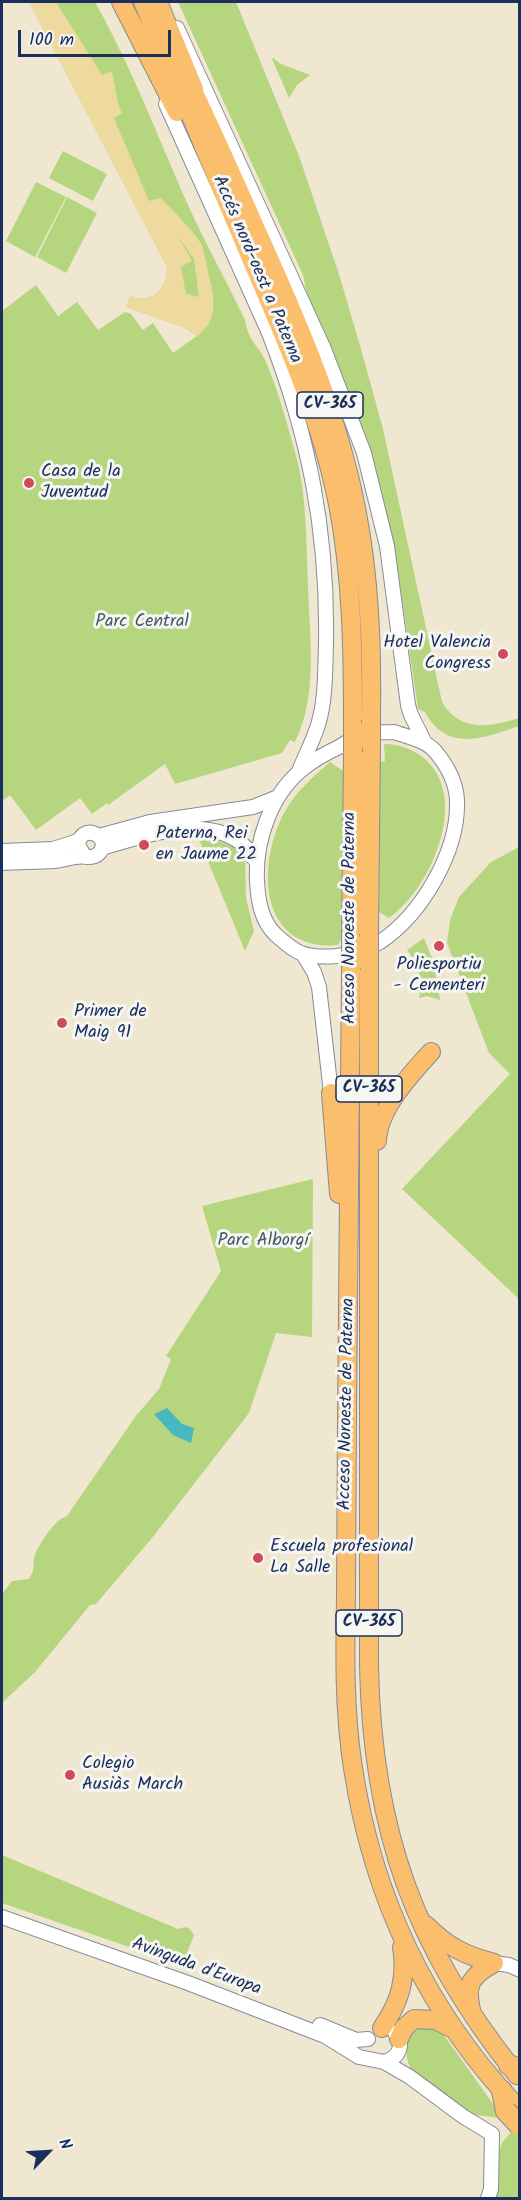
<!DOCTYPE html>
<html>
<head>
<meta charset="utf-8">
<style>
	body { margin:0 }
	#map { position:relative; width:521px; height:2200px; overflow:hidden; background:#f0e7d0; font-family:Kalam,sans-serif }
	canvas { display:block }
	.frame { position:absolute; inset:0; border:3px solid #1b2f5e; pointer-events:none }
	.north { position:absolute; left:18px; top:2122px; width:60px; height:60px; -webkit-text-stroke:4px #f6f6f2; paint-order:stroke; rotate:65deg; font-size:16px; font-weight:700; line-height:24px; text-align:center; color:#1b2f5e }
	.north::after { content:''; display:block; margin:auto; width:21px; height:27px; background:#1b2f5e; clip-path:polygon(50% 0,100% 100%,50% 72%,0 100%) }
	.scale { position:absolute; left:18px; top:30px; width:153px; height:27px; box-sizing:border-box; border:3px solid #1b2f5e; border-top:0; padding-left:8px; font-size:18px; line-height:21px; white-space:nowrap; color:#1b2f5e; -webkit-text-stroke:4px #f6f6f2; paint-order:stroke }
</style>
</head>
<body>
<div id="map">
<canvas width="521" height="2200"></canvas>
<div class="frame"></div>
<div class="north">N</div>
<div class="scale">100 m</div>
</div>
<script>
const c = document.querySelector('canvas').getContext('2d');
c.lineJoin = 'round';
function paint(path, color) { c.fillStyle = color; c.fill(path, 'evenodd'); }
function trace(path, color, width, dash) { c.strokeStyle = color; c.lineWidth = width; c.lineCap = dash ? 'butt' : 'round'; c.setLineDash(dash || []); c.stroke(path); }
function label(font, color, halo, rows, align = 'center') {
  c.font = font + ' Kalam,sans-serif'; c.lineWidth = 6; c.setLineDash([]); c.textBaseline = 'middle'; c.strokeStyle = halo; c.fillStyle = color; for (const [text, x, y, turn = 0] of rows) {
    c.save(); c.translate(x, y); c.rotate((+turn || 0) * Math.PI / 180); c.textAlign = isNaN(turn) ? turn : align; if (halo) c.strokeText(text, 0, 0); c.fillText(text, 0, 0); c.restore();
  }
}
paint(new Path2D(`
	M29,2H95C134,71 161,146 194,218C210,252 229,286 245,320C249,343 257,343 265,360C277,386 287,424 295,452C307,494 306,540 308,584C309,636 319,693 295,742L290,740L282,753L175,784L165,764L108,805L107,803L92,814L80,798L36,830L10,795L2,801V311L36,285L58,316L77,302L98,330L125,312L131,314L143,330L153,323L173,353L197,336L183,327L126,307L130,296C152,305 167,289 167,267Z
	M178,2H236L299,156L338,271L361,349L383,429L442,702C461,733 489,727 519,718V726C484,738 447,753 425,712L418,709L397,564L383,497L371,451L358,417L308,299L303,275Z
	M273,58L281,64L310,75L297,85L289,98L272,59Z
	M63,151L107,174L93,201L49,178Z
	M36,182L66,197L35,257L6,241Z
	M67,197L97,213L66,273L37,257Z
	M384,744C400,744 415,750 426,760C470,800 430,890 389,918L379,912L380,762L385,761Z
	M330,762L343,771L344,933L338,945C259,952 256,866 284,813C295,792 313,777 330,762Z
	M198,837C216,839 232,843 245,856L246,898L254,931L245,951Z
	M519,847V1299L402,1189L510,1074L489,1053L447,943L450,920L459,897L491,862Z
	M424,938L434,963L440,1000L427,996L419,998C423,979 419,965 407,950Z
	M313,1179L312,1337L276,1333L249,1413L152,1538L96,1604L90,1605L35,1672L2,1703V1594L12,1581L29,1579C37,1567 31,1563 36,1552C42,1541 54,1520 67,1516L135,1417L159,1389L171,1359L166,1356L221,1271L202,1206Z
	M2,1855L178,1929L185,1927L190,1929L194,1935L183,1963L178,1964L2,1903Z
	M418,2024L441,2031L503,2118L474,2115L412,2071C402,2052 406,2039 418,2024Z
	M514,2128L519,2134V2198H494L498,2155L502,2143Z`), '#b5d67e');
paint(new Path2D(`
	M29,2H56L102,75L112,71L118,104L122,113L114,118L149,201L161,198C171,209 196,233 201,244C205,253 206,263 208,272C214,295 220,320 197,336L183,327L126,307L130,296C152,305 167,289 167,267ZM177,235L194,259L199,297L186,294L181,267L192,261Z`), '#eeda9e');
paint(new Path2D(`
	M167,1408L182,1424L194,1428L191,1443L173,1435L154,1414Z`), '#48b8be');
const tertiary = new Path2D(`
	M177,28L324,349L364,453L387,546L408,705L411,715L425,743
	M166,104L269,333C309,436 328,532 326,644C325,670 326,699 318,725C313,741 305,756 299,771
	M394,732C408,737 425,740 435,751C446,764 456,782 457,800C459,851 422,914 380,942C367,950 352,954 337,956C326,957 312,957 301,953C292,950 283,941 276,935C261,921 258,900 257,881C255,842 270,797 300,771C312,761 326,753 339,747C346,743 355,736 363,734C372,731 385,733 394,732Z
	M99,836L150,822L253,807L278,797
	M102,848C142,836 204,814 241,843C247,847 251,856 256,861
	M2,851L53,849L78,841
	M2,863C19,862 37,862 54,861C65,860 76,855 87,857C92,857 96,857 100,852C112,837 82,821 78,845L84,855
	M303,954L314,972L319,987L331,1093
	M2,1917L188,1983L325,2036L359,2057L384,2062L410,2077L464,2117L492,2134
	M494,1963L509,1965L520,1970
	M320,2025L356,2040L368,2039
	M384,2062C399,2058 405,2045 395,2033
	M488,2198L491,2189L492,2134`);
const primary = new Path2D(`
	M121,2L177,112
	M143,2C179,88 215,174 252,261C286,340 321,419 338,504C352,577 353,651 353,725
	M158,2L194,89
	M187,78C214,134 239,191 264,247C302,332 338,416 356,508C370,578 372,649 371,720
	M369,934L371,746
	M351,938L353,752
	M369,966V1666C372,1829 414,1947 517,2075
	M351,970C350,1119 349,1268 347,1417C347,1476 346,1536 346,1595C345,1653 344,1711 353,1768C373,1899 428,2014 520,2110
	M331,1093L339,1194
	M377,1141C378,1109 410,1075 431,1052
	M426,1925C448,1947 464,1955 494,1963
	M471,2010C465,1984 471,1976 494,1963
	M382,2028C400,2002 407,1978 402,1947
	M399,2039L404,2028L414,2019L435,2020L454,2029`);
const trunk = new Path2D(`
	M509,2065L520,2069
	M502,2091L506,2111`);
trace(tertiary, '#868b97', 16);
trace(primary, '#868b97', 20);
trace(trunk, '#868b97', 22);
trace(tertiary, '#fff', 14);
trace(primary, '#fabe6d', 18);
trace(trunk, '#fabe6d', 20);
const primaryBridge = new Path2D(`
	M353,725V752
	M371,746V720
	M369,934V966
	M351,970V938`);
const trunkBridge = new Path2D(`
	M506,2111L519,2125`);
trace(primaryBridge, '#868b97', 20, []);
trace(trunkBridge, '#868b97', 22, []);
trace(primaryBridge, '#fabe6d', 18);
trace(trunkBridge, '#fabe6d', 20);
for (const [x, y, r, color] of [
	[29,483,6,"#d1495b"],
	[503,654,6,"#d1495b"],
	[144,845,6,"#d1495b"],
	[439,946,6,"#d1495b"],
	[62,1023,6,"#d1495b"],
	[258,1558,6,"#d1495b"],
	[70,1775,6,"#d1495b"]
]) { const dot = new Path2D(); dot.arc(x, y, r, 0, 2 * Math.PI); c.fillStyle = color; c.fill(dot); trace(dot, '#f6f6f2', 2); }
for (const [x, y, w] of [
	[330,405,66],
	[369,1089,66],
	[369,1623,66]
]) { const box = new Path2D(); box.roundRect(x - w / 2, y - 13, w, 26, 4.5); c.fillStyle = '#f6f6f2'; c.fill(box); trace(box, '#1b2f5e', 1.5); }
label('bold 16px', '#1b2f5e', null, [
	["CV-365",330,405],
	["CV-365",369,1089],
	["CV-365",369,1623]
]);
label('18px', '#1b2f5e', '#f6f6f2', [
	["Accés nord-oest a Paterna",256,270,67],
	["Acceso Noroeste de Paterna",351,918,-90],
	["Acceso Noroeste de Paterna",348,1404,-89],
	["Avinguda d'Europa",196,1968,20]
]);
label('18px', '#1b2f5e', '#f6f6f2', [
	["Casa de la",41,473],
	["Juventud",41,494],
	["Hotel Valencia",491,644,"right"],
	["Congress",491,665,"right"],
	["Paterna, Rei",156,835],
	["en Jaume 22",156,856],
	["Poliesportiu",439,966,"center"],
	["- Cementeri",439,987,"center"],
	["Primer de",74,1013],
	["Maig 91",74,1034],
	["Escuela profesional",270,1548],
	["La Salle",270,1569],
	["Colegio",82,1765],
	["Ausiàs March",82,1786]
], 'left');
label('18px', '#425966', '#f6f6f2', [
	["Parc Central",142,623],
	["Parc Alborgí",263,1242]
]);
</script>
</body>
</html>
